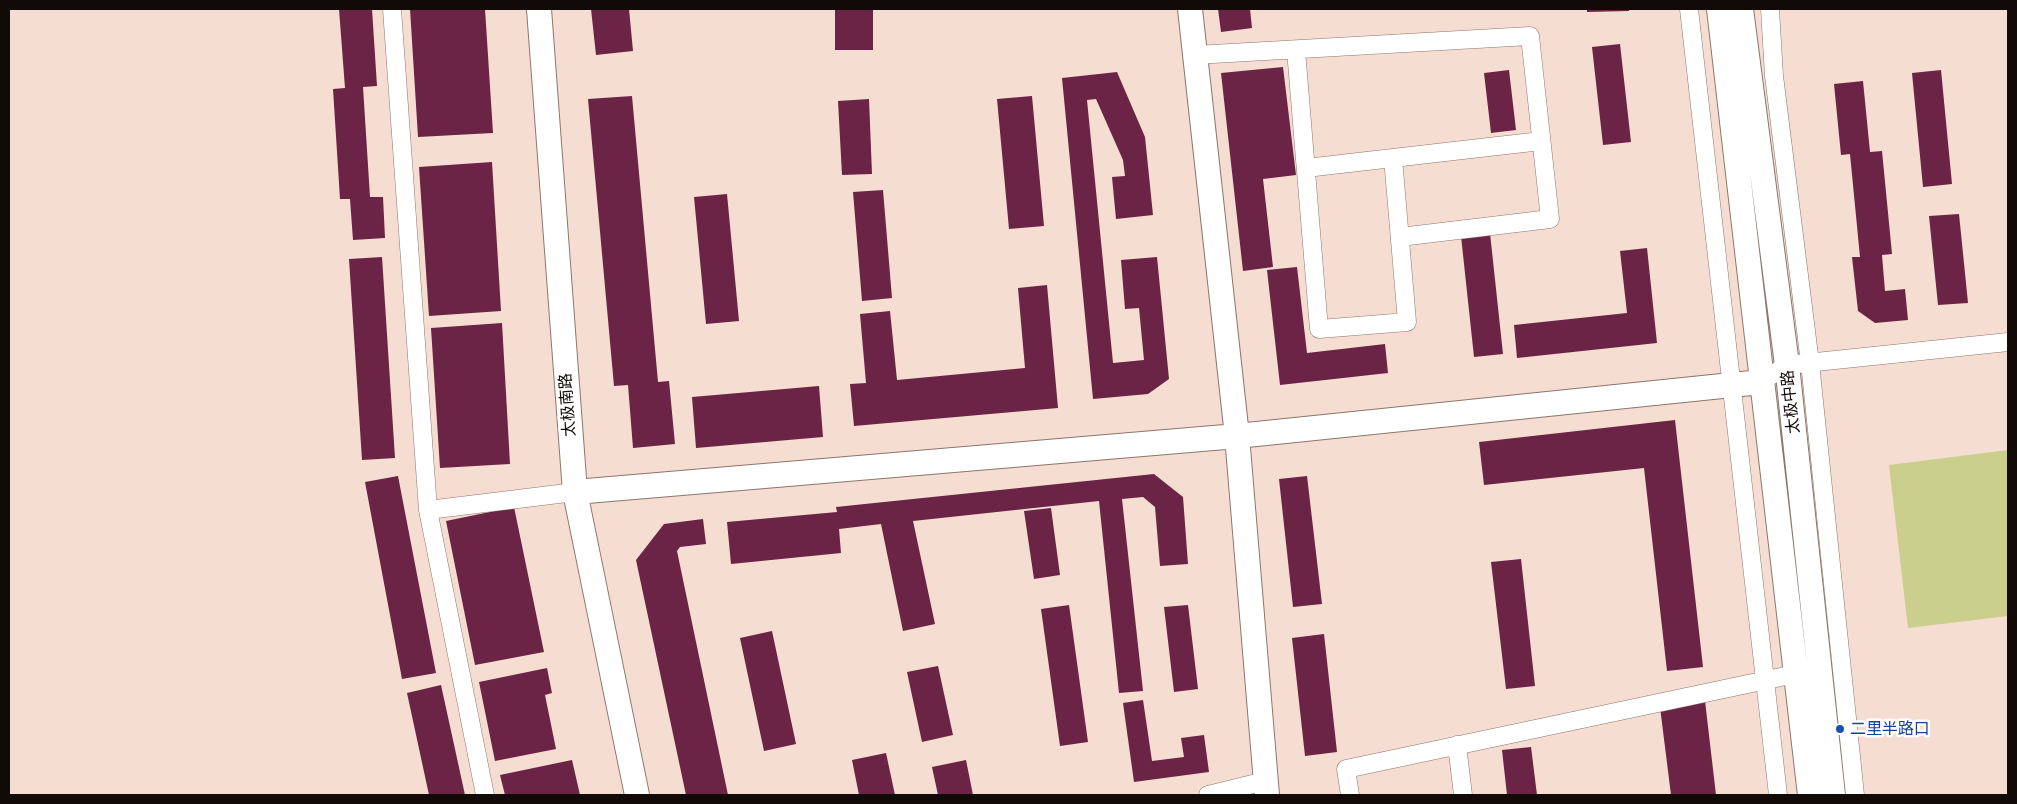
<!DOCTYPE html>
<html>
<head>
<meta charset="utf-8">
<style>
	body { margin:0 }
	#map { position:relative; width:2017px; height:804px; overflow:hidden; background:#f6ddd1; font-family:"IBM Plex Serif",serif }
	canvas { display:block }
	.frame { position:absolute; inset:0; border:10px solid #120a06; pointer-events:none }
</style>
</head>
<body>
<div id="map">
<canvas width="2017" height="804"></canvas>
<div class="frame"></div>
</div>
<script>
const c = document.querySelector('canvas').getContext('2d');
c.lineJoin = 'round';
function paint(path, color) { c.fillStyle = color; c.fill(path, 'evenodd'); }
function trace(path, color, width, dash) { c.strokeStyle = color; c.lineWidth = width; c.lineCap = dash ? 'butt' : 'round'; c.setLineDash(dash || []); c.stroke(path); }
function label(font, color, halo, rows, align = 'center') {
  c.font = font + ' "IBM Plex Serif","Noto Sans SC",serif'; c.lineWidth = 5; c.setLineDash([]); c.textBaseline = 'middle'; c.strokeStyle = halo; c.fillStyle = color; for (const [text, x, y, turn = 0] of rows) {
    c.save(); c.translate(x, y); c.rotate((+turn || 0) * Math.PI / 180); c.textAlign = isNaN(turn) ? turn : align; if (halo) c.strokeText(text, 0, 0); c.fillText(text, 0, 0); c.restore();
  }
}
paint(new Path2D(`
	M2008,450V616L1908,628L1889,465Z`), '#cbcf8e');
paint(new Path2D(`
	M339,9H372L377,86L363,87L370,197H383L385,238L353,240L350,199H340L333,89L345,88Z
	M410,9H485L493,133L418,137Z
	M591,9H629L633,51L596,55Z
	M835,9H873V50H835Z
	M1218,9H1250L1252,28L1221,32Z
	M1587,9H1629V11L1587,12Z
	M1620,44L1631,142L1603,145L1592,47Z
	M1283,67L1296,175L1263,179L1273,267L1243,271L1221,73Z
	M1509,70L1516,130L1491,133L1484,73Z
	M1941,70L1952,184L1923,187L1912,73Z
	M1117,72L1145,137L1153,215L1116,219L1112,177L1125,176L1123,160L1096,99L1087,100L1113,363L1144,360L1139,308L1125,309L1121,260L1157,257L1169,379L1148,394L1093,399L1062,78Z
	M1863,81L1870,152L1882,151L1892,254L1882,255L1885,291L1905,289L1908,320L1875,323L1858,311L1852,257H1860L1850,154L1841,155L1834,84Z
	M632,96L658,382L669,381L675,444L633,448L628,385L614,386L588,99Z
	M1032,96L1044,226L1009,229L997,99Z
	M869,99L872,174L842,175L838,101Z
	M492,162L501,311L429,316L419,167Z
	M883,190L892,298L862,301L853,192Z
	M727,194L739,321L706,324L694,197Z
	M1959,214L1968,303L1938,305L1929,216Z
	M1490,233L1503,354L1474,357L1461,236Z
	M1647,248L1657,343L1517,358L1514,325L1627,313L1620,251Z
	M382,257L395,458L362,460L349,259Z
	M1297,267L1307,353L1385,344L1388,373L1280,385L1267,270Z
	M1047,285L1058,408L854,426L850,384L866,383L860,314L890,311L897,380L1025,368L1018,288Z
	M502,323L510,464L440,468L431,328Z
	M819,386L823,437L696,448L692,397Z
	M1675,420L1703,667L1667,671L1644,468L1484,485L1479,442Z
	M1154,474L1183,497L1188,564L1160,566L1155,507L1143,497L1122,499L1143,691L1119,693L1099,501L913,521L935,624L903,631L881,524L839,529L841,553L731,564L727,522L837,512L836,507Z
	M398,476L436,673L402,679L365,482Z
	M1307,476L1322,604L1293,607L1279,479Z
	M514,507L544,652L475,665L446,521Z
	M1051,508L1060,575L1034,579L1024,511Z
	M703,519L706,544L680,547L677,551L728,795H686L636,560L664,524Z
	M1521,559L1535,686L1506,689L1491,562Z
	M1069,605L1088,742L1060,746L1041,609Z
	M1188,605L1198,689L1174,692L1164,607Z
	M772,631L796,744L764,751L740,638Z
	M1324,634L1337,752L1305,756L1292,638Z
	M938,666L953,735L922,742L907,672Z
	M547,668L552,693L545,695L556,749L495,761L479,682Z
	M441,685L465,795H429L407,693Z
	M1143,700L1152,761L1184,757L1181,738L1204,735L1209,772L1134,782L1123,703Z
	M1705,701L1716,795H1671L1660,707Z
	M1531,747L1537,795H1507L1502,750Z
	M886,753L895,795H859L852,760Z
	M572,760L580,795H505L500,775Z
	M966,760L973,795H938L932,767Z`), '#6b2346');
const street = new Path2D(`
	M392,9L428,510L485,795
	M1689,9L1778,795
	M1770,9L1774,76L1810,363L1855,795
	M1296,50L1319,329L1407,322L1393,158
	M1195,55L1530,36L1550,219L1400,237
	M1306,168L1541,141
	M1761,382L1787,365L2008,342
	M428,510L575,492
	M1457,745L1463,795
	M1208,795L1265,781
	M1350,795L1346,769L1795,674`);
const secondary = new Path2D(`
	M539,9L575,492L637,795
	M1190,9L1237,436L1267,795
	M1719,9L1810,795
	M1741,9L1787,365L1833,795
	M575,492L1237,436L1761,382`);
trace(street, '#8c766b', 19);
trace(secondary, '#8c766b', 26);
trace(street, '#fff', 18);
trace(secondary, '#fff', 24);
for (const [x, y, r, color] of [
	[1840,729,5,"#1a4fb4"]
]) { const dot = new Path2D(); dot.arc(x, y, r, 0, 2 * Math.PI); c.fillStyle = color; c.fill(dot); trace(dot, '#fff', 2); }
label('16px', '#120a06', '#fff', [
	["太极中路",1791,402,-96],
	["太极南路",568,405,-94]
]);
label('16px', '#164399', '#fff', [
	["二里半路口",1850,729]
], 'left');
</script>
</body>
</html>
